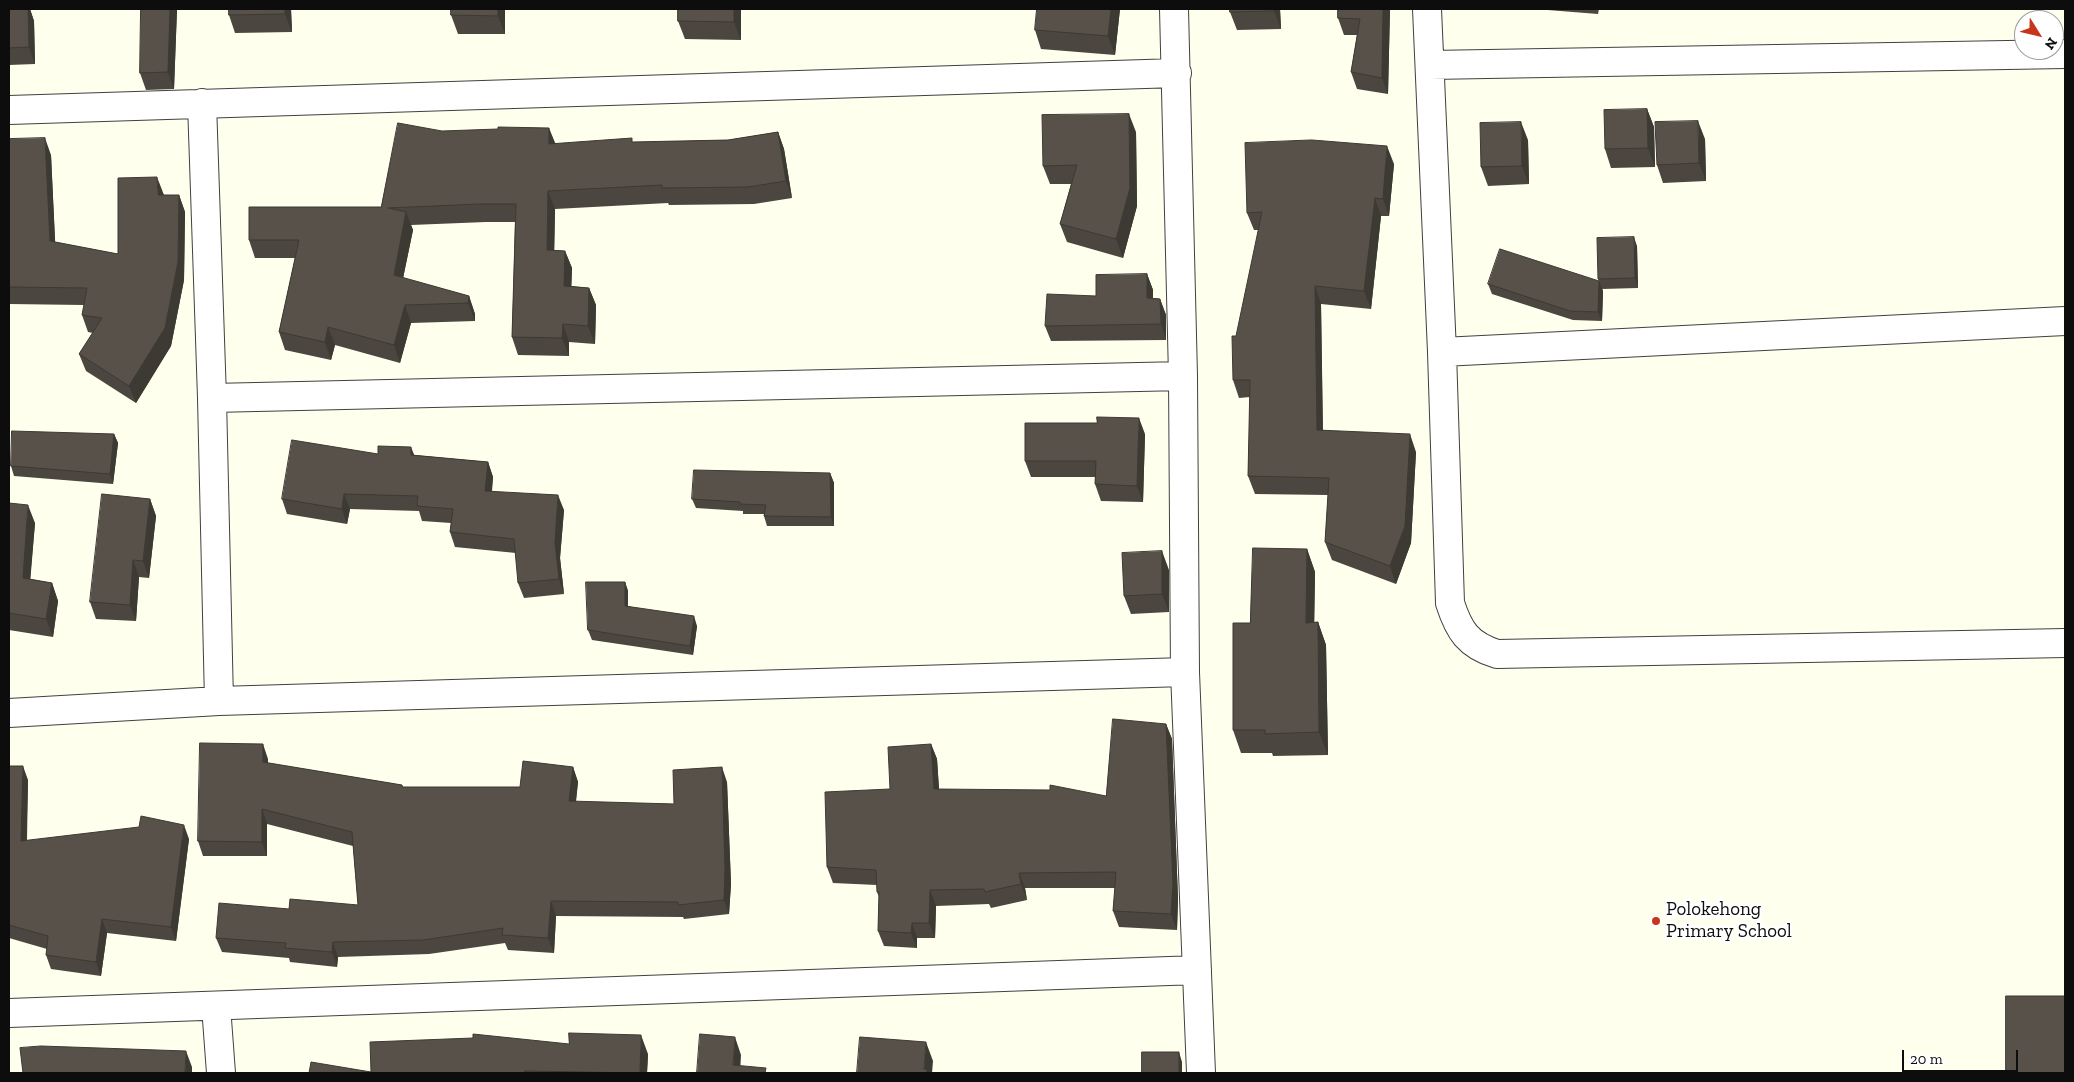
<!DOCTYPE html>
<html>
<head>
<meta charset="utf-8">
<style>
	body { margin:0 }
	#map { position:relative; width:2074px; height:1082px; overflow:hidden; background:#ffe; font-family:"Zilla Slab",serif }
	canvas { display:block }
	.frame { position:absolute; inset:0; border:10px solid #0d0d0d; pointer-events:none }
	.north { position:absolute; left:2014px; top:10px; width:50px; height:50px; box-sizing:border-box; background:#fff; border:1px solid #9e9e9e; border-radius:50%; rotate:126deg; font-size:14px; font-weight:700; line-height:20px; text-align:center; color:#0d0d0d }
	.north::after { content:''; display:block; margin:auto; width:18px; height:22px; background:#c7351c; clip-path:polygon(50% 0,100% 100%,50% 72%,0 100%) }
	.scale { position:absolute; left:1902px; top:1050px; width:116px; height:22px; box-sizing:border-box; border:2px solid #0d0d0d; border-top:0; padding-left:6px; font-size:15px; line-height:18px; white-space:nowrap; color:#0d0d0d; -webkit-text-stroke:4px #fff; paint-order:stroke }
</style>
</head>
<body>
<div id="map">
<canvas width="2074" height="1082"></canvas>
<div class="frame"></div>
<div class="north">N</div>
<div class="scale">20 m</div>
</div>
<script>
const c = document.querySelector('canvas').getContext('2d');
c.lineJoin = 'round';
function trace(path, color, width, dash) { c.strokeStyle = color; c.lineWidth = width; c.lineCap = dash ? 'butt' : 'round'; c.setLineDash(dash || []); c.stroke(path); }
function paint(path, color) { c.fillStyle = color; c.fill(path, 'evenodd'); }
function label(font, color, halo, rows, align = 'center') {
  c.font = font + ' "Zilla Slab",serif'; c.lineWidth = 5; c.setLineDash([]); c.textBaseline = 'middle'; c.strokeStyle = halo; c.fillStyle = color; for (const [text, x, y, turn = 0] of rows) {
    c.save(); c.translate(x, y); c.rotate((+turn || 0) * Math.PI / 180); c.textAlign = isNaN(turn) ? turn : align; if (halo) c.strokeText(text, 0, 0); c.fillText(text, 0, 0); c.restore();
  }
}
const minor = new Path2D(`
	M1174,9L1183,376L1185,672L1201,1073
	M1427,9L1442,352L1450,603C1459,631 1468,645 1497,654L2065,643
	M1430,65L2065,54
	M202,103L212,398L219,701
	M9,110L1177,73
	M1442,352L2065,321
	M212,398L1183,376
	M9,713L219,701L1185,672
	M216,1006L221,1073
	M9,1013L1197,970`);
trace(minor, '#404040', 30);
trace(minor, '#fff', 28);
paint(new Path2D(`
	M9,9H30L34,21L35,64L9,65Z
	M141,9H177L174,89L146,90L140,73Z
	M229,9H291L292,32L235,33L229,15Z
	M451,9H505V34H458L451,15Z
	M678,9H741V40L685,39L678,21Z
	M1037,9H1120L1115,55L1041,49L1035,30Z
	M1230,9H1280L1281,29L1237,30L1230,12Z
	M1390,9L1388,94L1357,89L1351,72L1357,35H1344L1338,18Z
	M1535,9H1599L1598,14Z
	M1647,109L1654,127L1655,167L1611,168L1605,149Z
	M442,131L555,144L728,140L778,132L784,149L792,198L754,204L669,205L668,203L555,209L554,250L565,251L572,268L571,286L589,288L596,305L595,344L569,342V356L518,355L512,337L515,222H486L411,225L413,230L403,278L469,296L475,314V321L411,323L400,363L335,345L331,360L285,350L279,332L295,258H255L249,240L381,207Z
	M1136,132L1137,206L1123,258L1067,242L1060,224L1071,184H1050L1043,166Z
	M9,139L51,155L55,242L118,254L164,195H179L185,212L184,280L171,346L136,403L86,371L79,354L93,333L88,332L82,315L84,305L9,304Z
	M1705,139L1706,181L1663,183L1657,165Z
	M1528,140L1529,184L1488,186L1481,167Z
	M1394,164L1389,216H1381L1371,309L1321,304L1323,430L1416,452L1411,543L1396,584L1332,560L1325,542L1328,495L1255,494L1248,476L1250,397L1239,398L1233,380L1259,230H1254L1247,213Z
	M1637,246L1638,288L1602,289L1603,291L1602,321L1573,320L1492,294L1488,284L1599,281L1598,279Z
	M1147,274L1153,290V298L1160,299L1166,315V340L1051,341L1045,326L1096,296Z
	M114,434L118,443L113,484L14,476L11,466Z
	M1145,434L1143,502L1101,501L1095,484V477H1031L1025,461Z
	M378,454L414,455L488,462L493,477L492,492L564,510L560,558L564,594L524,598L518,583L516,553L455,547L450,532L451,523L422,521L419,511L350,509L347,524L287,514L282,499Z
	M830,473L834,483V526H767L764,516V514H743V511L696,508L692,499Z
	M150,499L156,516L149,578L139,577L136,621L96,619L90,602Z
	M9,503L35,523L30,579L52,583L58,601L53,637L9,630Z
	M1307,549L1315,572L1314,622H1318L1326,645L1328,755L1273,756L1272,753H1241L1233,730L1250,623Z
	M1169,570V612L1131,614L1124,596Z
	M625,582L628,591V606L697,626L693,655L592,640L588,630Z
	M1166,724L1172,739L1178,899L1177,930L1119,927L1113,911L1115,888H1025L1027,900L991,908L989,904L936,906L935,938H917V948L884,946L878,931L879,897L877,892V885L833,883L827,867L890,789L931,744L937,759L939,789L1106,796Z
	M268,759V763L402,785L403,787H520L573,767L578,782L576,802L674,804L727,782L731,884L729,914L684,919L683,917L556,916L554,953L508,950L505,943L429,954L338,957L337,967L290,962L289,958L222,952L216,938L289,909L358,905L353,846L267,824V856H203L198,841Z
	M9,766L28,780L27,841L189,839L176,941L107,933L101,976L51,969L46,955L47,949L9,938Z
	M648,1054L647,1073H309L371,1072Z`), '#4b463f');
paint(new Path2D(`
	M28,9H30L34,21L35,64L29,47Z
	M170,9H177L174,89L168,72Z
	M285,9H291L292,32L285,14Z
	M498,9H505V34L498,16Z
	M734,9H741V40L734,22Z
	M1111,9H1120L1115,55L1108,36Z
	M1274,9H1280L1281,29L1274,11Z
	M1383,9H1390L1388,94L1382,78Z
	M1647,109L1654,127L1655,167L1648,148Z
	M1129,114L1136,132L1137,206L1123,258L1116,239Z
	M1698,121L1705,139L1706,181L1699,163Z
	M1521,122L1528,140L1529,184L1522,166Z
	M549,128L556,145L549,144Z
	M778,132L784,149L792,198L786,181Z
	M45,138L51,155L56,259L50,241Z
	M1387,146L1394,164L1389,216L1383,199Z
	M157,177L164,195V213L158,195Z
	M548,191L555,209L554,268L547,250Z
	M179,195L185,212L184,280L171,346L136,403L129,386Z
	M1375,198L1381,216L1371,309L1364,291Z
	M406,212L413,230L400,293L394,275Z
	M1634,237L1637,246L1638,288L1635,278Z
	M565,251L572,268L571,304L564,286Z
	M1147,274L1153,290V314L1147,298Z
	M1599,281L1603,291L1602,321L1598,312Z
	M1315,286L1321,304L1323,447L1317,430Z
	M589,288L596,305L595,344L588,326Z
	M469,296L475,314V321L468,303Z
	M1160,299L1166,315V340L1161,324Z
	M405,305L411,323L400,363L394,345Z
	M563,324L569,342V356L562,338Z
	M328,327L335,345L331,360L325,342Z
	M1139,418L1145,434L1143,502L1137,486Z
	M114,434L118,443L113,484L110,474Z
	M1410,434L1416,452L1411,543L1396,584L1390,566Z
	M411,447L417,462L411,455Z
	M488,462L493,477L490,506L485,491Z
	M830,473L834,483V526L831,517Z
	M344,494L350,509L347,524L342,509Z
	M558,495L564,510L560,558L564,594L559,579L555,543Z
	M150,499L156,516L149,578L143,561Z
	M28,505L35,523L29,596L23,578Z
	M1307,549L1315,572L1314,645L1306,623Z
	M1162,551L1169,570V612L1162,594Z
	M133,560L139,577L136,621L130,605Z
	M625,582L628,591V615L625,606Z
	M52,583L58,601L53,637L46,619Z
	M694,616L697,626L693,655L690,646Z
	M1318,622L1326,645L1328,755L1319,732Z
	M1166,724L1172,739L1178,899L1177,930L1171,914Z
	M263,744L268,759V776L263,762Z
	M931,744L937,759L940,804L934,789Z
	M23,766L28,780L26,856L21,841Z
	M573,767L578,782L574,816L569,801Z
	M722,767L727,782L731,884L729,914L724,900Z
	M262,809L267,824V856L262,842Z
	M184,825L189,839L176,941L171,927Z
	M1019,873L1025,888L1027,900L1021,884Z
	M930,890L936,906L935,938L929,923Z
	M551,901L556,916L554,953L548,938Z
	M102,919L107,933L101,976L96,962Z
	M912,923L917,938V948L911,933Z
	M333,942L338,957L337,967L332,952Z
	M641,1035L648,1054L647,1073H640Z
	M735,1037L741,1055L740,1073L733,1065Z
	M926,1042L933,1061L932,1073H926L924,1069Z
	M186,1051L192,1067V1073H185Z
	M1179,1052L1182,1062V1073H1179Z`), '#3d3933');
const building = new Path2D(`
	M9,9H28L29,47L9,48Z
	M141,9H170L168,72L140,73Z
	M229,9H285V14L229,15Z
	M451,9H498V16L451,15Z
	M678,9H734V22L678,21Z
	M1037,9H1111L1108,36L1035,30Z
	M1230,9H1274V11L1230,12Z
	M1338,9H1383L1382,78L1351,72L1360,19L1338,18Z
	M1647,109L1648,148L1605,149L1604,110Z
	M1129,114L1130,188L1116,239L1060,224L1077,165L1043,166L1042,115Z
	M1698,121L1699,163L1657,165L1655,122Z
	M1521,122L1522,166L1481,167L1480,123Z
	M398,123L442,131L498,129V127L549,128V144L632,138V142L728,140L778,132L786,181L748,187L662,188V185L548,191L547,250L565,251L564,286L589,288L588,326L563,324L562,338L512,337L516,204H480L388,208L406,212L394,275L469,296L468,303L405,305L394,345L328,327L325,342L279,332L299,240H249V207H381Z
	M45,138L50,241L118,254V178L157,177L158,195H179L178,262L165,328L129,386L79,354L102,318L82,315L87,288L9,287V139Z
	M1312,140L1387,146L1383,199L1375,198L1364,291L1315,286L1317,430L1410,434L1405,526L1390,566L1325,542L1329,478L1248,476L1250,380H1233L1232,336H1236L1262,212L1247,213L1245,143Z
	M1634,237L1635,278L1598,279L1597,238Z
	M1500,249L1599,281L1598,312L1570,311L1488,284Z
	M1147,274V298L1160,299L1161,324L1045,326L1047,294L1096,296V275Z
	M1097,417L1139,418L1137,486L1095,484L1096,461H1025V423H1097Z
	M12,431L114,434L110,474L11,466Z
	M292,440L378,454V446L411,447V455L488,462L485,491L558,495L555,543L559,579L518,583L514,539L450,532L453,509L417,506L418,496L344,494L342,509L282,499Z
	M694,470L830,473L831,517L764,516L766,505L740,504V502L692,499Z
	M102,494L150,499L143,561L133,560L130,605L90,602Z
	M9,503L28,505L23,578L52,583L46,619L9,613Z
	M1253,548L1307,549L1306,623L1318,622L1319,732L1265,734V730H1233V623H1250Z
	M1162,551V594L1124,596L1122,553Z
	M586,582H625V606L694,616L690,646L588,630Z
	M1113,719L1166,724L1173,884L1171,914L1113,911L1116,872L1019,873L1021,884L985,892L984,889L930,890L929,923H912L911,933L878,931L879,892H877L876,870L827,867L825,792L890,789L888,747L931,744L934,789L1050,790V785L1106,796Z
	M200,743L263,744V762L402,785V787H520L523,761L573,767L569,801L674,804L673,770L722,767L725,869L724,900L678,905V902L551,901L548,938L502,935L503,928L423,940L333,942L332,952L285,948L286,943L216,938L219,903L289,909L290,899L358,905L352,832L262,809V842L198,841Z
	M9,766H23L21,841L139,827L141,816L184,825L171,927L102,919L96,962L46,955L48,936L9,925Z
	M2006,996H2065V1073H2006Z
	M569,1033L641,1035L640,1073L525,1071L524,1073H309L311,1062L371,1072L370,1042L473,1038V1034L569,1044Z
	M700,1034L735,1037L733,1065L766,1068L765,1073H697Z
	M860,1037L926,1042L924,1069H927V1073H857Z
	M41,1046L186,1051L185,1073H23L20,1048Z
	M1142,1052H1179V1073H1142Z`);
paint(building, '#575149');
trace(building, '#3d3933', 1);
for (const [x, y, r, color] of [
	[1656,921,5,"#c7351c"]
]) { const dot = new Path2D(); dot.arc(x, y, r, 0, 2 * Math.PI); c.fillStyle = color; c.fill(dot); trace(dot, '#fff', 2); }
label('19px', '#0d0d0d', '#fff', [
	["Polokehong",1666,910],
	["Primary School",1666,932]
], 'left');
</script>
</body>
</html>
